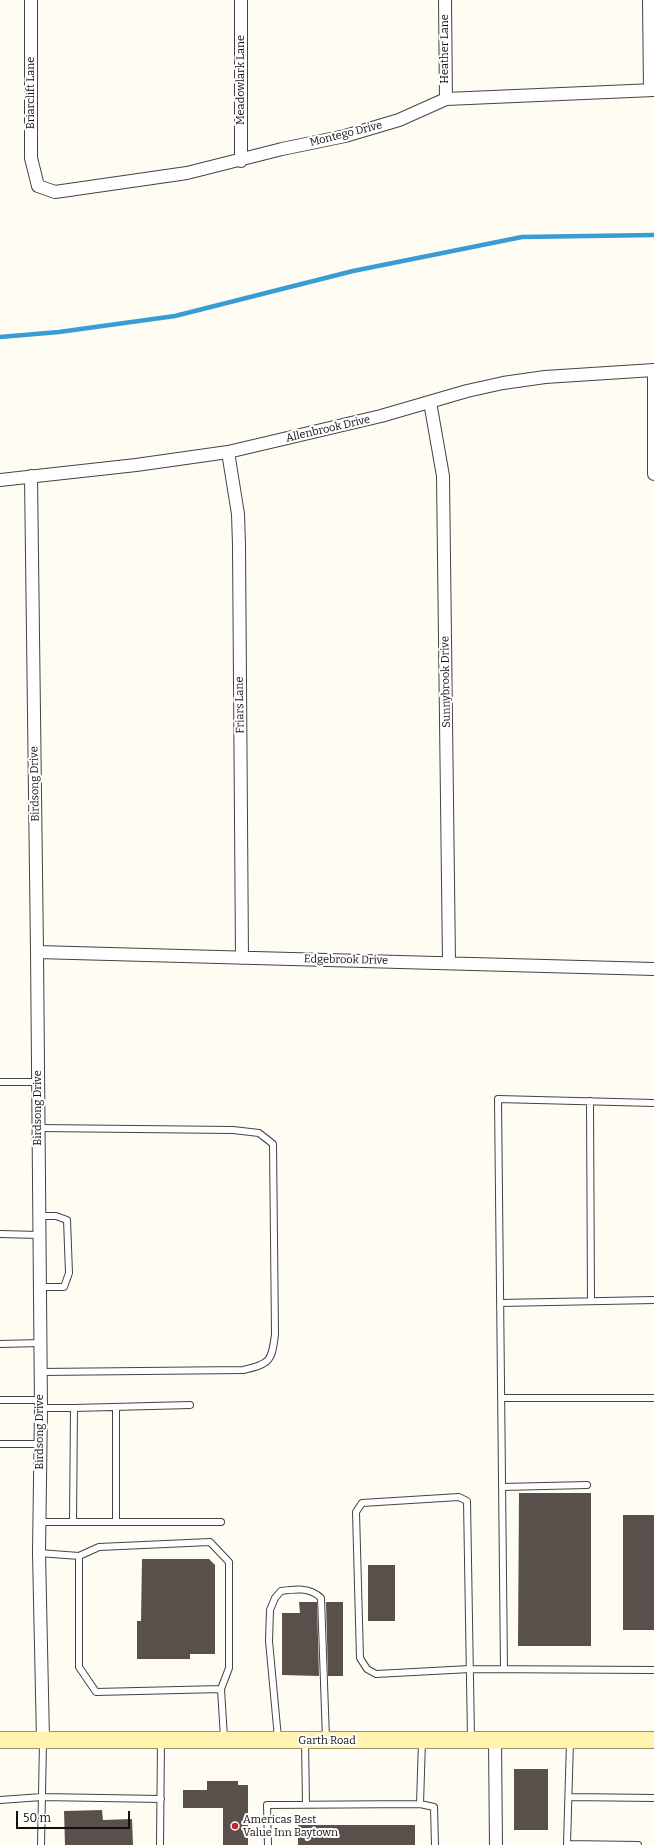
<!DOCTYPE html>
<html>
<head>
<meta charset="utf-8">
<style>
	body { margin:0 }
	#map { position:relative; width:654px; height:1845px; overflow:hidden; background:#fffcf3; font-family:Bitter,serif }
	canvas { display:block }
	.scale { position:absolute; left:16px; top:1811px; width:114px; height:18px; box-sizing:border-box; border:2px solid #101010; border-top:0; padding-left:5px; font-size:12px; line-height:14px; white-space:nowrap; color:#101010; -webkit-text-stroke:3px #fff; paint-order:stroke }
</style>
</head>
<body>
<div id="map">
<canvas width="654" height="1845"></canvas>
<div class="scale">50 m</div>
</div>
<script>
const c = document.querySelector('canvas').getContext('2d');
c.lineJoin = 'round';
function trace(path, color, width, dash) { c.strokeStyle = color; c.lineWidth = width; c.lineCap = dash ? 'butt' : 'round'; c.setLineDash(dash || []); c.stroke(path); }
function paint(path, color) { c.fillStyle = color; c.fill(path, 'evenodd'); }
function label(font, color, halo, rows, align = 'center') {
  c.font = font + ' Bitter,serif'; c.lineWidth = 4; c.setLineDash([]); c.textBaseline = 'middle'; c.strokeStyle = halo; c.fillStyle = color; for (const [text, x, y, turn = 0] of rows) {
    c.save(); c.translate(x, y); c.rotate((+turn || 0) * Math.PI / 180); c.textAlign = isNaN(turn) ? turn : align; if (halo) c.strokeText(text, 0, 0); c.fillText(text, 0, 0); c.restore();
  }
}
trace(new Path2D(`
	M0,337L59,332L175,316L353,271L522,237L654,235`), '#399cd3', 4.5);
paint(new Path2D(`
	M519,1493H591V1646H518Z
	M623,1515H654V1630H623Z
	M142,1559H209L215,1565V1654H190V1659H137V1621H141Z
	M368,1565H395V1621H368Z
	M299,1602H317L319,1676L282,1675V1613H300Z
	M326,1602H343V1676H328Z
	M514,1769H548V1830H514Z
	M207,1781H238V1785H248V1845H223V1808H183V1790H207Z
	M102,1810L103,1820L132,1819L133,1845H65L64,1811Z
	M298,1825H415V1845H298Z`), '#59504c');
const service = new Path2D(`
	M0,1082H37
	M590,1101L591,1301
	M38,1128L233,1130L259,1133L273,1144L275,1334C272,1361 270,1364 243,1370L40,1372
	M39,1216H56L67,1220L69,1273L64,1287H40
	M0,1234L39,1235
	M500,1303L654,1300
	M0,1344L40,1343
	M501,1398H654
	M0,1400H41
	M116,1407V1522
	M41,1408H74L73,1522
	M74,1408L190,1405
	M0,1444H41
	M502,1487L587,1485
	M40,1522H221
	M39,1553L79,1556L99,1547L210,1542L229,1562V1668L221,1689L224,1738
	M79,1556V1667L96,1692L221,1689
	M504,1669L498,1099L654,1103
	M278,1738L269,1641L270,1610L275,1598L281,1591C295,1589 310,1587 321,1598L326,1739
	M471,1738L467,1501L459,1497L362,1503L356,1512L360,1658L367,1669L376,1674L470,1669L654,1670
	M305,1741L306,1804
	M570,1741L567,1844L638,1845
	M569,1797L654,1798
	M0,1800L42,1797L161,1799
	M420,1804L422,1741
	M41,1845L43,1742
	M160,1845L161,1741
	M268,1845L267,1805L420,1804L434,1807L435,1845`);
const minor = new Path2D(`
	M31,0V158L38,186L55,192L187,173L282,149L345,136L399,120L446,99L654,90
	M241,0V161
	M445,0L446,99
	M649,0L650,90
	M654,370V474
	M430,402L443,476L449,963
	M228,452L238,514L239,545L242,958
	M31,476L37,952L41,1408L39,1553L43,1740
	M0,480L136,465L228,452L381,416L467,391L503,383L545,377L654,370
	M37,952L654,969
	M495,1741L496,1845`);
const secondary = new Path2D(`
	M0,1740H654`);
trace(service, '#434343', 8);
trace(minor, '#434343', 14);
trace(secondary, '#323232', 18);
trace(service, '#fff', 6);
trace(minor, '#fff', 12);
trace(secondary, '#fff3ae', 17);
for (const [x, y, r, color] of [
	[235,1826,4,"#c72130"]
]) { const dot = new Path2D(); dot.arc(x, y, r, 0, 2 * Math.PI); c.fillStyle = color; c.fill(dot); trace(dot, '#fff', 1.5); }
label('11px', '#101010', '#fff', [
	["Heather Lane",445,49,-90],
	["Meadowlark Lane",241,80,-90],
	["Briarclift Lane",31,93,-90],
	["Montego Drive",346,134,-14],
	["Allenbrook Drive",328,429,-13],
	["Sunnybrook Drive",446,682,-91],
	["Friars Lane",240,705,-91],
	["Birdsong Drive",35,784,-91],
	["Edgebrook Drive",346,960,1],
	["Birdsong Drive",38,1108,-90],
	["Birdsong Drive",40,1432,-90],
	["Garth Road",327,1741]
]);
label('11px', '#101010', '#fff', [
	["Americas Best",243,1820],
	["Value Inn Baytown",243,1833]
], 'left');
</script>
</body>
</html>
